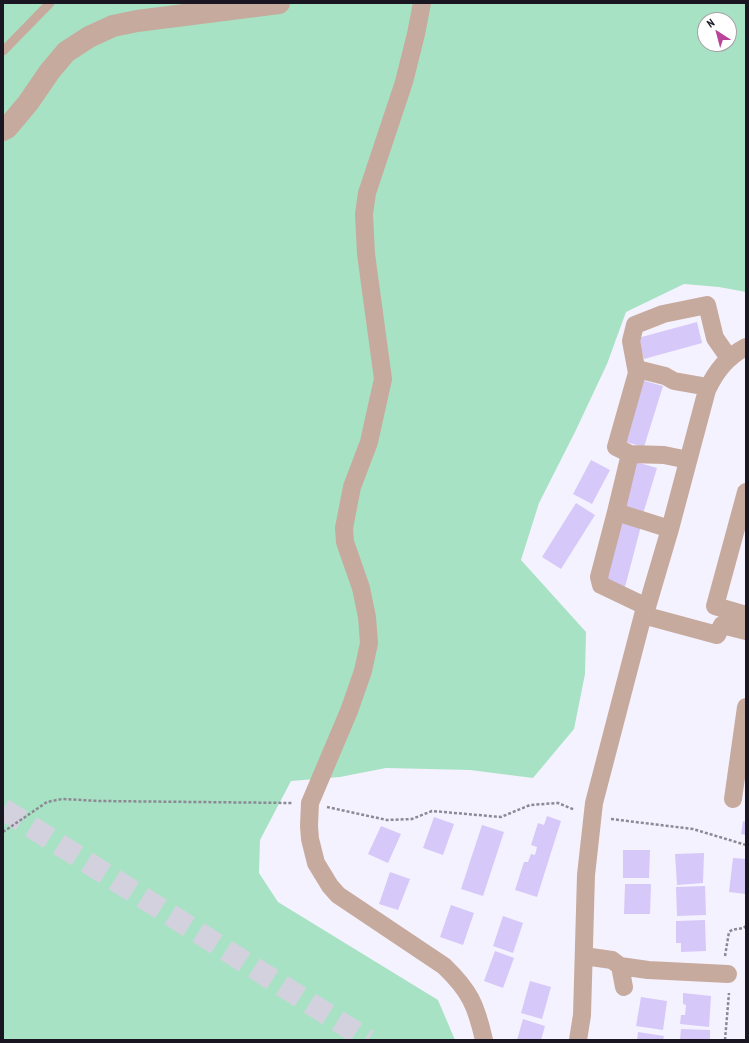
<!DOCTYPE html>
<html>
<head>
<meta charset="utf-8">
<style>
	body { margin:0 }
	#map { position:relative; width:749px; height:1043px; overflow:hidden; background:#f5f2ff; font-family:"PT Sans Narrow",sans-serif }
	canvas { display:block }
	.frame { position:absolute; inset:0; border:4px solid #191621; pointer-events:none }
	.north { position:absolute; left:697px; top:12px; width:40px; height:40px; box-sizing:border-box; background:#fff; border:1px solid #a3a2a6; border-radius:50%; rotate:324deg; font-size:11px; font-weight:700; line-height:16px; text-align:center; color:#191621 }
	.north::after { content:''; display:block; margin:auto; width:14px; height:18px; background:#ba449a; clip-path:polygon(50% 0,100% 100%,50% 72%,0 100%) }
</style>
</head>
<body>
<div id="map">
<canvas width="749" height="1043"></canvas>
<div class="frame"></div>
<div class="north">N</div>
</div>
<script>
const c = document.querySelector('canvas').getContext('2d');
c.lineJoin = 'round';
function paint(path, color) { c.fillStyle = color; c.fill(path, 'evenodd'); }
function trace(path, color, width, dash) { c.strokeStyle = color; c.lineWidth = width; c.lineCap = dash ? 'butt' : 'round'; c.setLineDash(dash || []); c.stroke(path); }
paint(new Path2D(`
	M3,3H746V292L719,287L684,284L626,312L607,364L575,432L539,503L521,560L586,632L585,674L574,729L533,778L470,770L386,768L340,777L291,781L260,840L259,873L278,902L438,1000L455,1040H3ZM705,20H729V44H705Z`), '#a8e2c4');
paint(new Path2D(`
	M697,322L702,343L644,359L638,338Z
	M641,380L663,386L644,447L622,441Z
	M591,460L610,470L592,504L573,494Z
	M636,462L657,468L643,514L622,508Z
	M576,503L595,515L561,569L542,557Z
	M620,520L641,526L625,587L603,581Z
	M547,816L561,821L537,897L515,890L524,862H528L531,854L535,855L537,847L531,845L538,823L544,825Z
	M434,817L454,824L443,855L423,848Z
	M743,821L746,822V835L741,834Z
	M482,825L504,832L483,896L461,889Z
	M381,826L401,834L388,863L368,854Z
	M623,850H650L649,878H623Z
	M704,853L703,883L677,885L675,854Z
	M733,858L746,859V894L729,892Z
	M390,872L410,879L398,910L379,904Z
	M625,884H651L650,914H624Z
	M705,886L706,915L677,916L676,887Z
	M451,905L474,913L463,945L440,937Z
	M503,916L523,923L513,953L493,946Z
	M705,920L706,951L681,952V943H676V921Z
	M495,951L514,958L503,988L484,981Z
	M530,981L551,987L542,1019L521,1013Z
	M683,993L711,996L709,1027L680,1024L681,1015H685L686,1005L683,1004Z
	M641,997L667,1001L663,1030L636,1026Z
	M523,1019L545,1026L541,1040H517Z
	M681,1029L710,1030V1040H680Z
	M638,1032L664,1036L663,1040H637Z`), '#d6c8f9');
trace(new Path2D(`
	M3,809L368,1040`), '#d4d1de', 22, [22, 11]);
trace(new Path2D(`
	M327,807L387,820L412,819L432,811L501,817L530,805L558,803L575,810
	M611,819L693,829L746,845
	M3,832L47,802L62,799L100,801L293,803
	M725,956L729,932C735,927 740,931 746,926
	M725,1040L729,993`), '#8c8995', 2.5, [3, 2]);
trace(new Path2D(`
	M3,51L50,3`), '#c7aa9e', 9);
trace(new Path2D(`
	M422,3L416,34L404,82L367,193L364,214L366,254L383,379L369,442L352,487L344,528L345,542L361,588L367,617L369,643L363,671L349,711L310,803L309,826L310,839L316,863L330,886L338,895L444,966C470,991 476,1005 484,1040
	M637,369L665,376L674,381L708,387
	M630,454L616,447L637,373L631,341L635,325L663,314L707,305L715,338L729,358
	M746,492L715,606L746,615
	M616,512L670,529
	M647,607L601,585L599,577L616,512L630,454L664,455L688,460
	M643,615L717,635L722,625L746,631
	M733,799L746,707
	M584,956L612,960L620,966L624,987
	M620,966L648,970L728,974
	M578,1040L582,1015L586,875L594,803L643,615L647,607L670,529L707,390C716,371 727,357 746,347`), '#c7aa9e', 18);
trace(new Path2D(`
	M3,130L7,128L28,103L50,71L66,52L89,37L113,26L137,21L279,3`), '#c7aa9e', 22);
</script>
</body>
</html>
